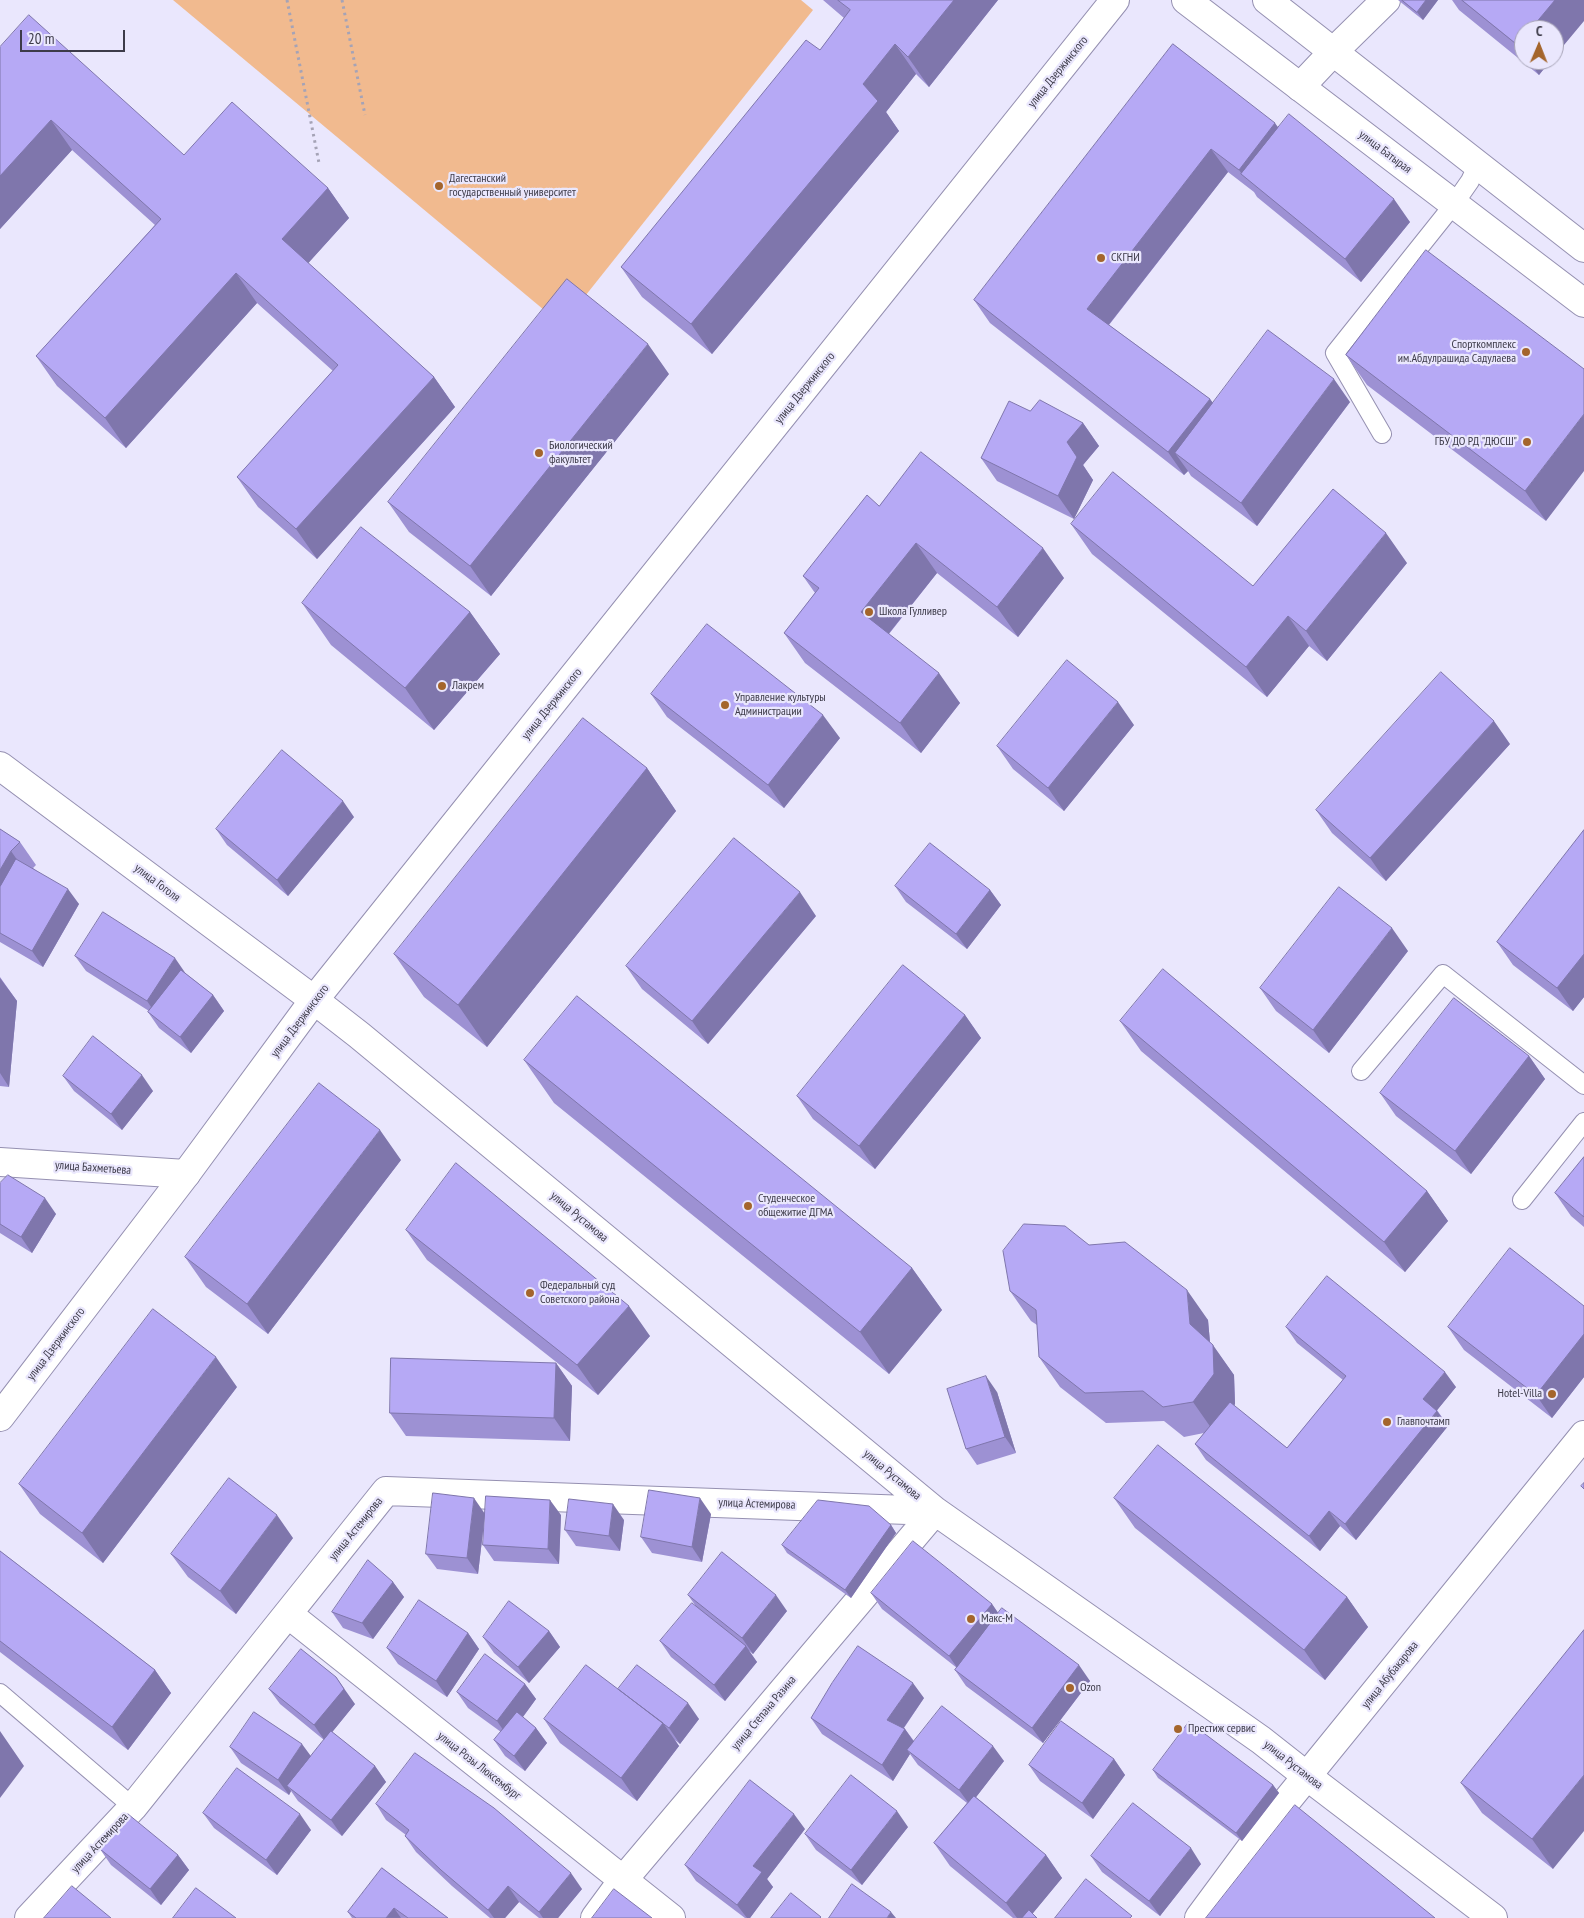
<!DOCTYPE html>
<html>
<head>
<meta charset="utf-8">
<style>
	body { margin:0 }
	#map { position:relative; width:1584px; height:1918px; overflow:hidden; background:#eae7fd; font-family:"PT Sans Narrow",sans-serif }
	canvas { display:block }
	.north { position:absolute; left:1514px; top:20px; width:50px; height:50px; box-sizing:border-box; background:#eae7fd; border:1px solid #a5a2b5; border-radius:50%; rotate:1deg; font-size:14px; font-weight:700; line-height:20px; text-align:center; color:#3d3b49 }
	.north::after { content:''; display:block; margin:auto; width:18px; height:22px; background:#a4652c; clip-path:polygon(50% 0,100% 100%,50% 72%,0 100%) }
	.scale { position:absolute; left:20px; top:30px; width:105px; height:22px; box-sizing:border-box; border:2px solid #3d3b49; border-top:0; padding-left:6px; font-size:15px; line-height:18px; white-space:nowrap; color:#3d3b49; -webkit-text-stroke:4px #eae7fd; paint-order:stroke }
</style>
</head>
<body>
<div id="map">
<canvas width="1584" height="1918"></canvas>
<div class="north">С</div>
<div class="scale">20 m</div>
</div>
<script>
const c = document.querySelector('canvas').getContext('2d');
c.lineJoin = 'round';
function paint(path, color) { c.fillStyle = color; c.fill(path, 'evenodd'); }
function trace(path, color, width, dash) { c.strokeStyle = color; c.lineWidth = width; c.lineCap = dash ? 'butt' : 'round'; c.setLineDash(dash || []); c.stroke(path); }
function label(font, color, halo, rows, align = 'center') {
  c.font = font + ' "PT Sans Narrow",sans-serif'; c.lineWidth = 4.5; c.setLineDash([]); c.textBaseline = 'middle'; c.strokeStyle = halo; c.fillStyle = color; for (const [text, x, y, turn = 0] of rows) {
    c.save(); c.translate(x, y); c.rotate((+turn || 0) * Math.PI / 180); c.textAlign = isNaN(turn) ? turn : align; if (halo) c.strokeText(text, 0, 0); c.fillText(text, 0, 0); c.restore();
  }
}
paint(new Path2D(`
	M173,0H801L813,10L562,325Z`), '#f1ba8f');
const lane = new Path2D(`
	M1382,434L1335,353L1454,204L1470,181L1477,166
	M1361,1071L1443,974L1584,1085
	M1522,1200L1584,1122
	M0,1693L133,1807`);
const street = new Path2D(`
	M1300,87L1334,51L1386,0
	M314,1000L359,1035L935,1511L1261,1740L1308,1777L1493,1918
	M0,1162L186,1174
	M288,1614L671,1918
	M29,1918L133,1807L386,1491L935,1511
	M595,1918L623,1880L935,1511
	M1199,1918L1276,1814L1584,1435`);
const secondary = new Path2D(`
	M0,766L314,1000
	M0,1417L186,1174L314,1000L1115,0`);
const primary = new Path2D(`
	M1186,0L1584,303
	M1267,0L1584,248`);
trace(lane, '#9590b1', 20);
trace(street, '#9590b1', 30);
trace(secondary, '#9590b1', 30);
trace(primary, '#9590b1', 30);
trace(new Path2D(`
	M287,0L319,163
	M342,0L365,115`), '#a5a3b6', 3, [2.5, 4]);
trace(lane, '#fff', 18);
trace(street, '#fff', 28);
trace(secondary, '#fff', 28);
trace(primary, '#fff', 28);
paint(new Path2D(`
	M823,0H998L929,87L916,74L886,112L899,131L712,354L642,297L621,267L820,50L844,18Z
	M1398,0H1438L1423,20Z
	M1452,0H1584L1524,30V60H1551L1539,75L1459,10Z
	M1173,44L1278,127L1410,222L1361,282L1257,197L1254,192L1228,172L1109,325L1210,399L1213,403L1350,402L1257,526L1191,476L1188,471L1184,475L990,323L974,300Z
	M0,47L184,155L328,188L349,218L308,263L434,377L455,407L317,559L258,507L237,477L333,371L257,303L126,448L57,386L36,356L155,225L72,150L0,229Z
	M1426,250L1546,521L1367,385L1346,355Z
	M669,374L491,596L409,532L388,502Z
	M1030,411L1083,423L1099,446L1083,465L1093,480L1074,519L997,481L981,458Z
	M879,506L1064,578L1018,637L937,573L889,634L960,703L921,753L805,663L784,633L815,593L803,576Z
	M1071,524L1253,586L1407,563L1327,661L1309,646L1267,697L1092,554Z
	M302,603L470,612L500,654L434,730L331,645Z
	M651,694L840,738L784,808L667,717Z
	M1134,725L1064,811L1013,769L997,746Z
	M1510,744L1386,881L1332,833L1316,810Z
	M647,768L676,811L487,1047L424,997L394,954Z
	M354,817L288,896L227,845L216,829Z
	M0,829L20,842L36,865L33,868L79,904L43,967L0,942Z
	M1584,830V997L1573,1011L1513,965L1497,942Z
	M895,886L990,890L1001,905L967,949L906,902Z
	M816,916L708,1044L642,989L626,966Z
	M1408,951L1329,1053L1276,1011L1260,988Z
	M75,956L185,973L213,995L224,1011L191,1053L159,1028L148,1012L149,1011L86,971Z
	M0,977L17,1001L9,1087L0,1086Z
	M965,1015L981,1038L875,1169L813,1119L797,1096Z
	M1120,1021L1427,1191L1448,1221L1405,1272L1141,1051Z
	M1529,1056L1545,1079L1471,1174L1396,1116L1380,1093Z
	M524,1060L912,1268L942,1310L889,1374L554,1103Z
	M63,1076L153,1091L122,1130L74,1091Z
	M1584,1157V1227L1571,1216L1555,1193Z
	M401,1160L268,1334L206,1287L185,1257Z
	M0,1183L56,1214L32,1253L0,1233Z
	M406,1230L650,1336L598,1395L427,1260Z
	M1089,1245L1208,1320L1210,1342L1234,1375L1235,1404L1234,1406L1287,1448L1343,1380L1297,1343L1286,1327L1456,1387L1437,1410L1448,1426L1356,1540L1340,1526L1320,1551L1206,1460L1195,1444L1204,1433L1184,1437L1164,1421L1106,1423L1060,1387L1039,1357L1037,1325L1031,1321L1010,1291Z
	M1584,1306V1377L1552,1418L1464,1350L1448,1327Z
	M556,1363L572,1386L570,1441L406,1436L390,1413Z
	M237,1387L103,1563L40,1514L19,1484Z
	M997,1392L1016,1453L977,1465L966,1449Z
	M1114,1498L1347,1597L1368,1627L1325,1680L1135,1528Z
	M485,1514L478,1574L437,1569L426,1554Z
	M711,1514L702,1562L652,1553L641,1537Z
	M561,1515L559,1564L494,1561L483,1545Z
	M624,1520L620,1551L576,1546L565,1530Z
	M891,1525L896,1533L851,1598L787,1553L782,1545Z
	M293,1538L236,1614L188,1577L171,1554Z
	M0,1551L155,1670L171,1693L128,1750L0,1652Z
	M393,1582L404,1597L373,1639L343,1628L332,1612Z
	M871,1593L992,1604L998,1613L1090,1681L1043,1743L966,1686L955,1670L957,1668L882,1609Z
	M688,1595L787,1611L753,1654L748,1650L757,1662L725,1701L671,1657L660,1641L695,1605Z
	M1584,1630L1553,1869L1482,1813L1461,1783Z
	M549,1631L560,1647L529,1683L494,1653L483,1637Z
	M468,1633L479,1649L447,1697L398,1664L387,1648Z
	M525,1684L536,1699L523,1717L536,1728L547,1743L525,1771L505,1756L494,1740L501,1732L468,1708L457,1692Z
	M269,1689L355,1704L332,1732L375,1766L386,1782L342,1836L298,1801L291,1791L289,1795L241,1763L230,1747L311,1756L324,1740L280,1704Z
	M618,1689L699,1719L680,1744L675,1740L679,1746L637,1801L560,1743L544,1719Z
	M924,1698L904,1728L905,1729L914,1741L1004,1761L976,1797L1046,1855L1062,1878L1032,1914L1037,1918H1013L950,1866L934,1843L967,1803L918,1765L910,1754L893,1781L822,1734L811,1718Z
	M1114,1759L1125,1775L1093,1819L1040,1781L1029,1765Z
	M1153,1770L1273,1785L1279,1793L1242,1841L1158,1778Z
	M376,1804L582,1889L558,1918H539L519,1902L505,1918H490L452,1886L416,1852L405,1836L406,1835L386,1820Z
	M203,1813L311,1830L277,1875L214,1828Z
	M908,1827L862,1885L816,1850L805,1834Z
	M805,1829L767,1879L773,1887L750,1918H745L696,1881L685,1865Z
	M100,1849L178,1855L189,1870L161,1905L111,1865Z
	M1091,1856L1201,1864L1160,1916L1102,1872Z
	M382,1868L448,1918H352L348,1912Z`), '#9d91d3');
paint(new Path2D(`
	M954,0H998L929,87L908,57Z
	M1426,0H1438L1423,20L1417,12Z
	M1555,0H1584V21L1554,57V30H1530Z
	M1524,37V54L1518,45Z
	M895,44L916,74L886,112L899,131L712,354L691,324L863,84Z
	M1528,60H1551L1539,75Z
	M51,120L72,150L0,229V176Z
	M1275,123L1291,146L1242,174L1239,170Z
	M1211,149L1228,172L1103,332L1087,309Z
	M328,188L349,218L303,269L282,239Z
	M1394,199L1410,222L1361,282L1345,259Z
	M236,273L257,303L126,448L105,418Z
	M648,344L669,374L491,596L470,566Z
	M434,377L455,407L317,559L296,529Z
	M1334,379L1350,402L1257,526L1241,503Z
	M1210,399L1226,422L1175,453L1188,471L1184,475L1168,452Z
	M1584,414V471L1546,521L1525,491Z
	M1083,423L1099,446L1083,465L1093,480L1074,519L1058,496L1067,442Z
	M1386,533L1407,563L1327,661L1306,631Z
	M916,543L937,573L882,642L861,612Z
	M1043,548L1064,578L1018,637L997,607Z
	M470,612L500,654L434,730L405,688Z
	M1288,616L1309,646L1267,697L1246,667Z
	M939,673L960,703L921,753L900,723Z
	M1118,702L1134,725L1064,811L1048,788Z
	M823,715L840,738L784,808L768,785Z
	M1494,721L1510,744L1386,881L1370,858Z
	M647,768L676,811L487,1047L458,1005Z
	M343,801L354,817L288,896L277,880Z
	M11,851L27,874L0,921V870Z
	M68,889L79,904L43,967L32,951Z
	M990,890L1001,905L967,949L956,934Z
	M800,892L816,916L708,1044L692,1021Z
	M1392,928L1408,951L1329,1053L1313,1030Z
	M1584,954V997L1573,1011L1557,988Z
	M175,958L186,974L158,1017L147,1001Z
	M0,978L17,1001L9,1087L0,1073Z
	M213,995L224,1011L191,1053L180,1037Z
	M965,1015L981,1038L875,1169L859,1146Z
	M1529,1056L1545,1079L1471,1174L1455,1151Z
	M142,1075L153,1091L122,1130L111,1114Z
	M380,1130L401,1160L268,1334L247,1304Z
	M1427,1191L1448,1221L1405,1272L1384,1242Z
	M45,1198L56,1214L32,1253L21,1237Z
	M912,1268L942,1310L889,1374L860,1332Z
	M1187,1290L1208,1320L1211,1354L1190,1324Z
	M629,1306L650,1336L598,1395L577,1365Z
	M1584,1334V1377L1552,1418L1536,1395Z
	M1213,1345L1234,1375L1235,1404L1214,1432L1193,1402Z
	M216,1357L237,1387L103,1563L82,1533Z
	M556,1363L572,1386L570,1441L554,1418Z
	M1445,1372L1456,1387L1434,1414L1423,1399Z
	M986,1376L997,1392L1016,1453L1005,1437Z
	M1437,1411L1448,1426L1356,1540L1345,1524Z
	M474,1498L485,1514L478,1574L467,1558Z
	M700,1498L711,1514L702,1562L692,1547Z
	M550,1500L561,1515L559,1564L548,1549Z
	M613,1504L624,1520L620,1551L609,1536Z
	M1329,1511L1340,1526L1320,1551L1309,1536Z
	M277,1515L293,1538L236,1614L220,1591Z
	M891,1525L896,1533L851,1598L845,1590Z
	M393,1582L404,1597L373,1639L362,1623Z
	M776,1595L787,1611L753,1654L742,1638Z
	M1347,1597L1368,1627L1325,1680L1304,1650Z
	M992,1604L1003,1620L960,1672L949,1656Z
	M549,1631L560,1647L529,1683L518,1667Z
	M468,1633L479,1649L447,1697L436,1681Z
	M746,1646L757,1662L725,1701L714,1685Z
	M1079,1665L1090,1681L1043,1743L1032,1728Z
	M155,1670L171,1693L128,1750L112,1727Z
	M336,1677L355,1704L325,1741L314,1725Z
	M913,1683L924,1698L898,1736L887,1720Z
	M525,1684L536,1699L508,1737L497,1721Z
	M688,1703L699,1719L680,1744L669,1728Z
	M663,1723L679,1746L637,1801L621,1778Z
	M536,1728L547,1743L525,1771L514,1756Z
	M905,1729L916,1745L907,1750L910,1754L893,1781L882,1765Z
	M0,1731L24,1766L0,1798Z
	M302,1744L313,1759L287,1786L291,1791L289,1795L278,1780Z
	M993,1746L1004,1761L970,1805L959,1790Z
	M1114,1759L1125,1775L1093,1819L1082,1803Z
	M375,1766L386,1782L342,1836L331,1820Z
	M1584,1775V1831L1553,1869L1532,1839Z
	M1273,1785L1279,1793L1242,1841L1236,1833Z
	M897,1811L908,1827L862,1885L851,1870Z
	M300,1814L311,1830L277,1875L266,1860Z
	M794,1814L805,1829L767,1879L773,1887L750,1918H747L737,1905L753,1866Z
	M1191,1848L1201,1864L1160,1916L1149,1901Z
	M178,1855L189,1870L161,1905L150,1889Z
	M1046,1855L1062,1878L1029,1918H1017L1006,1903Z
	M571,1873L582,1889L558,1918H543L539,1912Z
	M508,1886L519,1902L505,1918H494L488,1910Z
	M394,1908L401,1918H386Z
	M891,1912L896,1918H887Z`), '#7f76ac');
const building = new Path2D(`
	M838,0H954L908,57L895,44L863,84L878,101L691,324L621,267L806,40L820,50L850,10Z
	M1402,0H1426L1417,12Z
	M1462,0H1555L1530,30H1524V37L1518,45Z
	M29,15L184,155L232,102L328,188L282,239L434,377L296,529L237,477L338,365L236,273L105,418L36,356L161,219L51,120L0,176V47Z
	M1173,44L1275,123L1239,170L1211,149L1087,309L1210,399L1168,452L974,300Z
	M1289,114L1394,199L1345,259L1241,174Z
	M1426,250L1584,369V414L1525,491L1346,355Z
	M567,279L648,344L470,566L388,502Z
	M1268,330L1334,379L1241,503L1175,453Z
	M1040,400L1083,423L1067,442L1077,457L1058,496L981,458L1009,401L1030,411Z
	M921,452L1043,548L997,607L916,543L861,612L939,673L900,723L784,633L819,588L803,576L867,495L879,506Z
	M1113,472L1253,586L1333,489L1386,533L1306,631L1288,616L1246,667L1071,524Z
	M361,527L470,612L405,688L302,603Z
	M707,624L823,715L768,785L651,694Z
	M1067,660L1118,702L1048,788L997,746Z
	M1441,672L1494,721L1370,858L1316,810Z
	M583,718L647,768L458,1005L394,954Z
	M282,750L343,801L277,880L216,829Z
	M0,829L20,842L11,851L0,870Z
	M1584,830V954L1557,988L1497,942Z
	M734,838L800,892L692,1021L626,966Z
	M930,843L990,890L956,934L895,886Z
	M16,859L68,889L32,951L0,933V887Z
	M1339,887L1392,928L1313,1030L1260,988Z
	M103,912L175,958L147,1001L75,956Z
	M903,965L965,1015L859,1146L797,1096Z
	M1163,969L1427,1191L1384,1242L1120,1021Z
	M181,970L213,995L180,1037L148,1012Z
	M577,996L912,1268L860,1332L524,1060Z
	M1454,998L1529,1056L1455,1151L1380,1093Z
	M93,1036L142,1075L111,1114L63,1076Z
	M319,1083L380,1130L247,1304L185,1257Z
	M1584,1157V1217L1555,1193Z
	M456,1163L629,1306L577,1365L406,1230Z
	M8,1175L45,1198L21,1237L0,1224V1183Z
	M1024,1224L1065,1226L1089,1245L1125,1242L1187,1290L1190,1324L1213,1345L1214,1374L1193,1402L1163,1407L1143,1391L1085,1393L1039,1357L1036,1310L1010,1291L1003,1251Z
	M1510,1248L1584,1306V1334L1536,1395L1448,1327Z
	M1327,1276L1445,1372L1423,1399L1437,1411L1345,1524L1329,1511L1309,1536L1195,1444L1230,1402L1287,1448L1346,1376L1286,1327Z
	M153,1309L216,1357L82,1533L19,1484Z
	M391,1358L556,1363L554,1418L390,1413Z
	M986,1376L1005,1437L966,1449L947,1389Z
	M1158,1445L1347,1597L1304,1650L1114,1498Z
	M229,1478L277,1515L220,1591L171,1554Z
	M1584,1483V1489L1581,1486Z
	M649,1490L700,1498L692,1547L641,1537Z
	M433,1493L474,1498L467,1558L426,1554Z
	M486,1496L550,1500L548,1549L483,1545Z
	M569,1499L613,1504L609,1536L565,1530Z
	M818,1500L869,1506L891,1525L845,1590L782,1545Z
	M913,1541L992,1604L949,1656L871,1593Z
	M0,1551L155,1670L112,1727L0,1641Z
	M722,1552L776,1595L742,1638L688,1595Z
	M368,1560L393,1582L362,1623L332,1612Z
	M419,1600L468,1633L436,1681L387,1648Z
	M509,1601L549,1631L518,1667L483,1637Z
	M692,1603L746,1646L714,1685L660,1641Z
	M1002,1608L1079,1665L1032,1728L955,1670Z
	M1584,1630V1775L1532,1839L1461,1783Z
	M858,1646L913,1683L887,1720L905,1729L882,1765L811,1718L832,1683Z
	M301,1649L336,1677L344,1689L314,1725L269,1689Z
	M485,1654L525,1684L497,1721L457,1692Z
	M586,1665L663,1723L621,1778L544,1719Z
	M637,1665L688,1703L669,1728L618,1689Z
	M942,1706L993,1746L959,1790L907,1750Z
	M254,1712L302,1744L278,1780L230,1747Z
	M517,1712L536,1728L514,1756L494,1740Z
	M1061,1721L1114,1759L1082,1803L1029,1765Z
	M1189,1722L1273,1785L1236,1833L1153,1770Z
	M331,1731L375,1766L331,1820L287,1786Z
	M415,1753L494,1808L571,1873L539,1912L508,1886L488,1910L441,1870L405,1836L409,1830L376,1804Z
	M237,1768L300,1814L266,1860L203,1813Z
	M851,1775L897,1811L851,1870L805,1834Z
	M750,1780L794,1814L753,1866L762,1872L737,1905L685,1865Z
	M974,1796L1046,1855L1006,1903L934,1843Z
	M1133,1803L1191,1848L1149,1901L1091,1856Z
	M1295,1805L1435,1918H1206Z
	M128,1814L178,1855L150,1889L100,1849Z
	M382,1868L448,1918H408L394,1908L386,1918H356L348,1912Z
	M1086,1879L1132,1916L1130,1918H1055Z
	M852,1884L891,1912L887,1918H829Z
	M72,1886L111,1918H44Z
	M196,1888L236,1918H173Z
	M614,1889L652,1918H592Z
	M791,1893L821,1917L820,1918H771Z
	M1029,1910L1037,1918H1022Z`);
paint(building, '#b6a9f5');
trace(building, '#7f76ac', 1);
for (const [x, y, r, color] of [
	[439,186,5,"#a4652c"],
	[1101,258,5,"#a4652c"],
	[1526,352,5,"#a4652c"],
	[1527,442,5,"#a4652c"],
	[539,453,5,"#a4652c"],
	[869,612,5,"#a4652c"],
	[442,686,5,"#a4652c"],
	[725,705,5,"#a4652c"],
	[748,1206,5,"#a4652c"],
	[530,1293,5,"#a4652c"],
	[1552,1394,5,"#a4652c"],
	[1387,1422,5,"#a4652c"],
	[971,1619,5,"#a4652c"],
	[1070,1688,5,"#a4652c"],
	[1178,1729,5,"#a4652c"]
]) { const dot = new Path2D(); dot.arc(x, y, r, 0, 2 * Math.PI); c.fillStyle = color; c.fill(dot); trace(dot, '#eae7fd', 2); }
label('12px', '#3d3b49', '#eae7fd', [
	["улица Дзержинского",1058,72,-51],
	["улица Батырая",1385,152,37],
	["улица Дзержинского",805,388,-51],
	["улица Дзержинского",552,704,-51],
	["улица Гоголя",157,883,37],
	["улица Дзержинского",300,1021,-53],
	["улица Бахметьева",93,1168,4],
	["улица Рустамова",579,1217,40],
	["улица Дзержинского",56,1344,-53],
	["улица Рустамова",892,1475,40],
	["улица Астемирова",757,1504,2],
	["улица Астемирова",356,1529,-51],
	["улица Абубакарова",1390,1675,-51],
	["улица Степана Разина",764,1713,-50],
	["улица Рустамова",1293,1765,38],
	["улица Розы Люксембург",479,1766,38],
	["улица Астемирова",100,1843,-47]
]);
label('12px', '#3d3b49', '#eae7fd', [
	["Дагестанский",449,179],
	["государственный университет",449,193],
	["СКГНИ",1111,258],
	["Спорткомплекс",1516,345,"right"],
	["им.Абдулрашида Садулаева",1516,359,"right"],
	["ГБУ ДО РД \"ДЮСШ\"",1517,442,"right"],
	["Биологический",549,446],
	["факультет",549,460],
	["Школа Гулливер",879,612],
	["Лакрем",452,686],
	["Управление культуры",735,698],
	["Администрации",735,712],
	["Студенческое",758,1199],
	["общежитие ДГМА",758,1213],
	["Федеральный суд",540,1286],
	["Советского района",540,1300],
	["Hotel-Villa",1542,1394,"right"],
	["Главпочтамп",1397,1422],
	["Макс-М",981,1619],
	["Ozon",1080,1688],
	["Престиж сервис",1188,1729]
], 'left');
</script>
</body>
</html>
